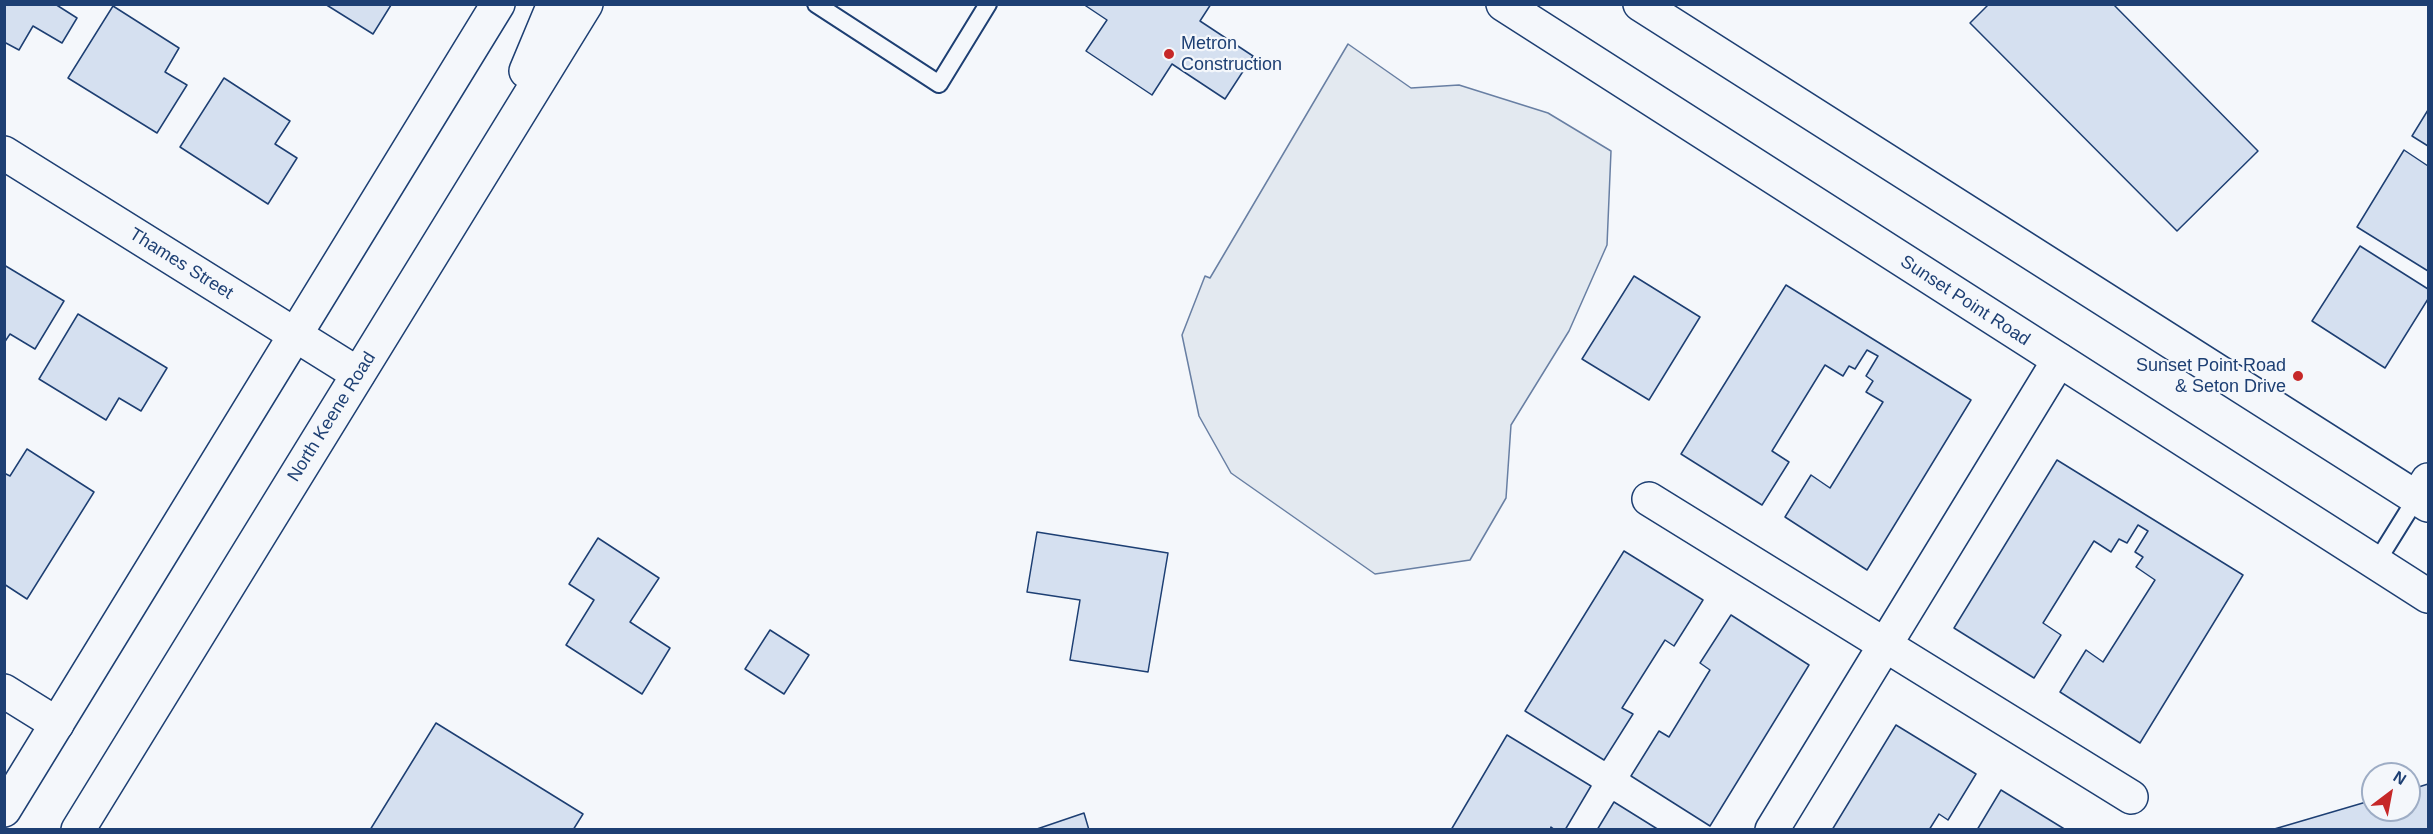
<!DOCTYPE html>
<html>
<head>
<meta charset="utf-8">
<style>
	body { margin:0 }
	#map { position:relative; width:2433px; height:834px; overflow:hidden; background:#f4f7fb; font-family:Helvetica,sans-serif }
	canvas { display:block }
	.frame { position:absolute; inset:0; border:6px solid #1d3f73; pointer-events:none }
	.north { position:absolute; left:2361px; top:762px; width:60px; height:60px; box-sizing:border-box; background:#f4f7fb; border:2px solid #9eadc5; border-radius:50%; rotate:32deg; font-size:16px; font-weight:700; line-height:24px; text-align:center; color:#1d3f73 }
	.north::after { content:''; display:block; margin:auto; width:21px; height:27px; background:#c62828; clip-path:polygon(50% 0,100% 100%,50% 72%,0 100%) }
</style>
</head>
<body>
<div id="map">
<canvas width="2433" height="834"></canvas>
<div class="frame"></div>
<div class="north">N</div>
</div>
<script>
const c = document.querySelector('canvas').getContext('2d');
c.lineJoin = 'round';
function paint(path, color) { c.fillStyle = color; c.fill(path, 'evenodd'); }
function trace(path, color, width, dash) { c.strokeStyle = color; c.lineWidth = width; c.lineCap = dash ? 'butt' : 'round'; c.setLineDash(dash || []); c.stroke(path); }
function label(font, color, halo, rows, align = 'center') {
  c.font = font + ' Helvetica,sans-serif'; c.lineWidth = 4.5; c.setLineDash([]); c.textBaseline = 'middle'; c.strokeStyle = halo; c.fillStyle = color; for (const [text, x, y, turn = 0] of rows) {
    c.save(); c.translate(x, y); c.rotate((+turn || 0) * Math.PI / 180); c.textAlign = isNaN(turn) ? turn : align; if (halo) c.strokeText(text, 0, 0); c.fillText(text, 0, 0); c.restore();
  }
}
const green = new Path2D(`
	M1348,44L1411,88L1459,85L1548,113L1611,151L1607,245L1569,331L1511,425L1506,498L1470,560L1375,574L1231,473L1199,416L1182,335L1205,276L1210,278Z`);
paint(green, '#e3e9f0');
trace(green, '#687fa3', 1.5);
const building = new Path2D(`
	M4,4H55L77,18L62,43L33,26L19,50L4,42Z
	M325,4H390L391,5L373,34Z
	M1083,4H1211L1200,21L1253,56L1225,99L1172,64L1152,95L1086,51L1107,20Z
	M1989,4H2113L2258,151L2177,231L1970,23Z
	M113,6L179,48L165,72L187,85L157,133L68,78Z
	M224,78L290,121L275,144L297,158L268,204L180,147Z
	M2428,110V146L2412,136Z
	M2404,150L2428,166V271L2357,227Z
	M2360,246L2428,289V299L2385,368L2312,321Z
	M4,265L64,301L35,349L10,334L4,343Z
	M1634,276L1700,317L1649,400L1582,359Z
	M1786,285L1971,400L1867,570L1785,517L1811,475L1830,488L1883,402L1866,392L1873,381L1866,376L1878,356L1867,350L1855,369L1849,366L1843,376L1825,365L1772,451L1789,462L1762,505L1681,454Z
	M78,314L167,368L141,411L119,398L106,420L39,379Z
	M27,449L94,492L27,599L4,584V473L10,476Z
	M2057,460L2243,575L2140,743L2060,692L2086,650L2103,662L2155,580L2136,567L2143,557L2135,552L2148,531L2138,525L2127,543L2119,539L2111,552L2094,541L2043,623L2061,635L2034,678L1954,628Z
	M1037,532L1168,553L1148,672L1070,660L1080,600L1027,592Z
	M598,538L659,578L630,622L670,648L642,694L566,645L594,600L569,584Z
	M1624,551L1703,600L1674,646L1665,640L1622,708L1633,714L1604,760L1525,711Z
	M1731,615L1809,665L1710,826L1631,776L1659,731L1669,737L1710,670L1700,663Z
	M770,630L809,655L784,694L745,669Z
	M436,723L583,814L573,830H370Z
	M1896,725L1976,774L1948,820L1939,814L1929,830H1832Z
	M1507,735L1591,786L1565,830H1555L1551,827L1550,830H1451Z
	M2428,784V830H2271L2373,800V810H2409V790Z
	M2001,790L2066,830H1977Z
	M1614,802L1659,830H1597Z
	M1084,813L1089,830H1034Z`);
paint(building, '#d5e0f0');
trace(building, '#1d3f73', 1.5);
const service = new Path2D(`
	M816,4L939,84L988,4
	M2376,563L2417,497`);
const minor = new Path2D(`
	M4,153L358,374
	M2417,497L2428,480
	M1649,499L2131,797
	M4,691L57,724
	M1772,830L2059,360`);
const secondary = new Path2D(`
	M1503,4L2428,596
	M1640,4L2428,505
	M526,71L554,4
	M4,810L498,4
	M78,830L586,4`);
trace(service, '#1d3f73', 20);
trace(minor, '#1d3f73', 36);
trace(secondary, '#1d3f73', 36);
trace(service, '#f4f7fb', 16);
trace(minor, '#f4f7fb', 33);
trace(secondary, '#f4f7fb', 33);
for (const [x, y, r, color] of [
	[1169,54,6,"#c62828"],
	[2298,376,6,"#c62828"]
]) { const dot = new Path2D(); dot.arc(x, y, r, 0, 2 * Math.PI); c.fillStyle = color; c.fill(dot); trace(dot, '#f4f7fb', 2); }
label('18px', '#1d3f73', '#f4f7fb', [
	["Metron",1181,44],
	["Construction",1181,65],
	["Sunset Point Road",2286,366,"right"],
	["& Seton Drive",2286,387,"right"]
], 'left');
label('18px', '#1d3f73', '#f4f7fb', [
	["Thames Street",181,264,32],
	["Sunset Point Road",1965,301,33],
	["North Keene Road",332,417,-58]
]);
</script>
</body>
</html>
